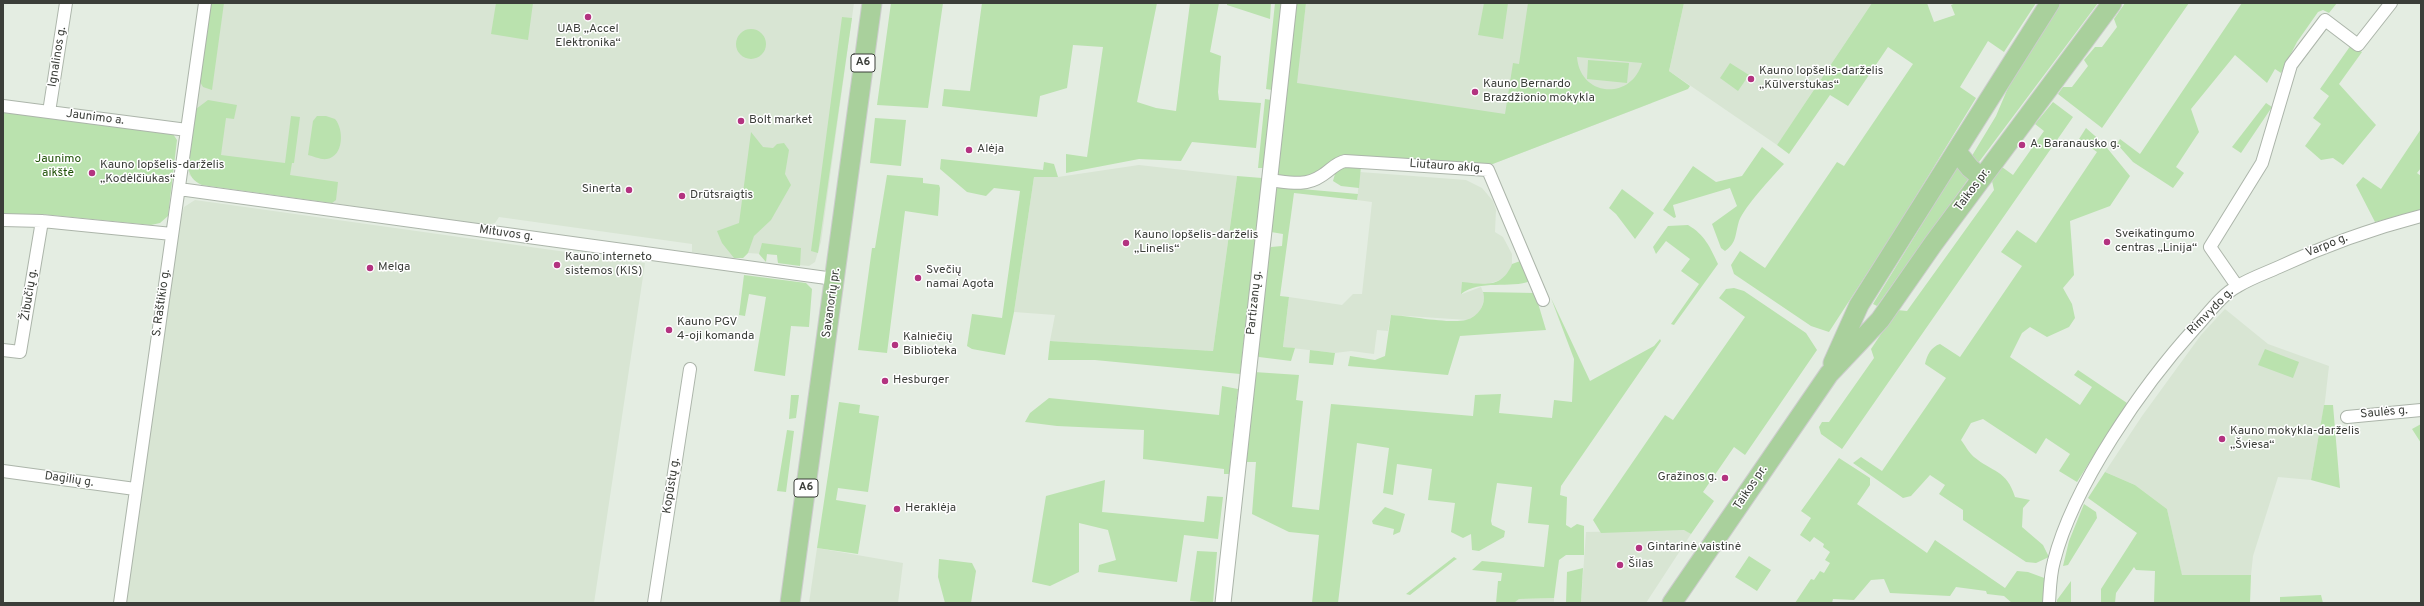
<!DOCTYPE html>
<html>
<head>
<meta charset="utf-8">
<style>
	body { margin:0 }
	#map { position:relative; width:2424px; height:606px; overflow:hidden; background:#e4ede2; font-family:Overpass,sans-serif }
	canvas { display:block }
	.frame { position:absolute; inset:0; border:4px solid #3b3e39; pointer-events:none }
</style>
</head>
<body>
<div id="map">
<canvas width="2424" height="606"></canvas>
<div class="frame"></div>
</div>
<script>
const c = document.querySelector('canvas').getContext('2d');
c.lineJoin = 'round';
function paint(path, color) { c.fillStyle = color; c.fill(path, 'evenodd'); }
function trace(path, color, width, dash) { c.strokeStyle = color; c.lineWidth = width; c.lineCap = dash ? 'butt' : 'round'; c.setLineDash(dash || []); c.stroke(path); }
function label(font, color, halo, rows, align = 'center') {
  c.font = font + ' Overpass,sans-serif'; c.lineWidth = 3; c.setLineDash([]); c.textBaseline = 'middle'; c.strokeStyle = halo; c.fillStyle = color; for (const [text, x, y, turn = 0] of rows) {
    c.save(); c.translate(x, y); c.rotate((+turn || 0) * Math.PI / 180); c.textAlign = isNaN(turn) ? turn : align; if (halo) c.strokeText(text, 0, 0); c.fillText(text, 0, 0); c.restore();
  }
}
paint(new Path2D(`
	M211,3H854L821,242L815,262L809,266L778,263L777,255L748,253L743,258H734L692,252V244L499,217L495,223L487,225L202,185L189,175L188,167Z
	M1306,3H1669L1652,103L1490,165L1288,152Z
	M1684,3H1872L1777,145L1669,71Z
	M1139,165L1237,176L1213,351L1050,341L1055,315L1014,312L1034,177H1058Z
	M1360,172L1466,180L1482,188L1493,201L1496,210L1495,232L1503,237L1512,254V264L1508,274L1503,279L1488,284L1462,283V294L1481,287L1485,297L1480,312L1468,320L1391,315L1388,331L1377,330L1374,354L1351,351L1335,353L1283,347L1289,297L1342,305L1353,294H1362L1372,202L1357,200Z
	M195,200L645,263L594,603H125L180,221L184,207Z
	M2225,309L2268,344L2329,366L2325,401L2311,480L2278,477L2253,556L2251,575L2182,576L2167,509L2135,485L2105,472L2142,416L2201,335Z
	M1685,530L1691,534L1646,603H1581L1586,532Z
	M817,548L903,563L898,603H809Z
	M1554,598V603H1514L1519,599Z`), '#d8e5d3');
paint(new Path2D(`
	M211,3H224L212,90L203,87L200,82Z
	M496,3H533L528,40L491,34Z
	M891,3H943L928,108L877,105Z
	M982,3H1157L1137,102L1156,108L1176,111L1190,3H1219L1210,52L1221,56L1218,92L1219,100L1261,103L1256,148L1192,142L1181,161L1139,159L1066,173V154L1087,157L1103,47L1073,45L1067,88L1040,96L1037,117L942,106L944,89L970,91Z
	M1227,3H1271L1270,19L1227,5Z
	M1275,3H1282L1272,90L1266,89Z
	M1296,3H1306L1297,83L1505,114L1513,63L1519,64L1528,3H1684L1669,71L1690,86L1688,89L1490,165L1341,155L1310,179L1277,175ZM1577,57L1642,63C1631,101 1580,97 1577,57Z
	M1484,3H1508L1503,39L1478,35Z
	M1872,3H1927L1934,22L1955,15L1951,5L1956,3H2036L2004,52L1988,41L1960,87L1976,98L1894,232L1829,332L1811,326L1734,274L1731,265L1740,251L1765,268L1837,162L1844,166L1913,64L1888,47L1848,106L1830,95L1789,154L1777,145Z
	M2060,3H2098L1976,166L1970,159L1996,116L2013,76Z
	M2125,3H2189L2102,128L2058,94L2063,87H2072L2088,66L2084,60L2095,47H2102L2117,27L2114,19Z
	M2242,3H2337L2329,13L2323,10L2318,12L2297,42L2281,73L2275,69L2267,83L2235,55L2191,109L2199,132L2176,167L2184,173L2173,188L2133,162L2117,144L2120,139L2140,154Z
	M842,17L852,18L818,253L811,251Z
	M736 44a15 15 0 1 1 30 0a15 15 0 1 1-30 0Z
	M2351,45L2362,52L2339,84L2376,125L2343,165L2333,158L2321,160L2305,146L2321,124L2313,118L2329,96L2320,89Z
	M1588,60L1629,63L1627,83L1587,79Z
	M1730,63L1749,75L1738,91L1720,78Z
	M1265,99L1271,100L1264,168H1258Z
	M208,100L237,105L234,119L226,118L221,155L285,163L291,116L300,117L294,163H292L290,175L338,182L336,200L332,203L202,185C193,181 190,176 188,167L196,109Z
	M2053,102L2073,117L1842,449L1821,434L1819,427L1822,422H1829L1874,358L1871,349L1897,310L1907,311L1994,190L1992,181L2002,167L2013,175L2044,131L2035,124Z
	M2266,103L2272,107L2241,153L2232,147Z
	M3,113L26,114L173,134L177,140L168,216L160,223L151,225L41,214L3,216Z
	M317,116H326L335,119C344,129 344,156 327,159C321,160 313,156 308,155L313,121Z
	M875,118L906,120L901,166L870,163Z
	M2086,128L2103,143L2130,176L2110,206L2070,221L2074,275L2063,288L2072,304L2075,318L2069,327L2047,337L2030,327L2022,333L2010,357L2080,405L2092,387L2074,375L2078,370L2127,403L2077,482L2059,471L2070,454L2046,438L2036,454L1983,419L1971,423L1961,440C1965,445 1969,453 1974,457C1992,472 2007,470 2015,497L2030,500L2023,508L2022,527L2043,545L2049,557L2036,563L2026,562L1963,520V510L1939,494L1945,485L1930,475L1911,496L1903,498L1853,463L1861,457L1882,471L1946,378L1925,364C1927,355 1931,347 1940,344L1960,357L2022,266L2001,252L2017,230L2036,243L2097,152L2079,139Z
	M2421,129V168L2417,173L2421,176V211L2375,222L2356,185L2363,177L2381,189Z
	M751,132L763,147L773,148L777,144L784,143L789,150L785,174L791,185L771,220L754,236L748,253L743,258H734L722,243L717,231L739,223Z
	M1762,147L1784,164C1772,177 1745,206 1739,221C1735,234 1737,243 1725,251L1721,248L1712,224L1737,206L1730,188L1673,205L1676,217L1674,218L1663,210L1693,166L1716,182L1742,176Z
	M941,159L1043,170L1044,162L1054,164L1058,177H1034L1014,312L1005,355L972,349L967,346L972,314L1002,318L1020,191L994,188L986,196L967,192L940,169Z
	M1959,164L1969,178L1877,306L1873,304Z
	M1342,166H1361L1359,188L1341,186L1333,181L1336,170Z
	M887,175L923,178V183L939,185L940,188L938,216L905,211L887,353L858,350L872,248H875Z
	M1237,176L1262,178L1240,374L1095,360H1048L1050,341L1213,351Z
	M1279,187L1358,194L1357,200L1294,193L1280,296L1289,297L1283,347L1295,348L1291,361L1259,357L1255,354L1268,250L1271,247L1282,246L1283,234L1271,232L1276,189Z
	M1622,189L1654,213L1635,239L1616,214L1609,208Z
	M1688,225C1705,235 1710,247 1718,264L1674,325L1671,324L1699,284L1681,271L1690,259L1666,241L1656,254L1653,247L1668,226Z
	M762,243L801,248L800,266L778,263L777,255L767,254L766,262L759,254Z
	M1523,260L1531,281C1510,289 1480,279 1461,294L1462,282C1484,284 1502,289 1512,264Z
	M744,275L806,283L812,289L809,327L791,326L785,376L754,371L766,297L749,294L745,316L739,315Z
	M1734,288L1744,291L1806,333L1817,350L1745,455L1734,447L1703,492L1714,501L1691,534L1684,530L1601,533L1593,520L1665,415L1673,420L1745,317L1719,298L1726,289Z
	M1483,292L1535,293L1546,330L1460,336L1448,375L1348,366L1350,356L1375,360L1385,356L1391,315C1410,316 1450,324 1466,320C1478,317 1487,304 1483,292Z
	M1551,298L1590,381L1654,346L1660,339L1661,341L1561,486L1560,495L1567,497L1566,525L1571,528L1577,524L1584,526V555H1566L1559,560L1554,598L1519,599L1514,603H1496L1498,581H1501L1502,573L1472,570L1482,561L1544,567L1549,525L1528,523L1532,487L1497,483L1491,521L1492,525L1505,531L1504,537L1479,551L1472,550L1471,534L1463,538L1451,532L1455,503L1428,500L1432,469L1397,464L1393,495L1383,493L1389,448L1357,443L1338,603H1312L1319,535L1289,532L1252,514L1256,462H1244L1254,372L1299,375L1296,400L1303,401L1292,507L1319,510L1331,404L1473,416L1475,395L1501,394L1499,413L1552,418L1554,400L1572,402L1574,359Z
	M2265,349L2299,362L2293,378L2258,365Z
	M1310,350L1335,353L1333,365L1309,363Z
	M1222,386L1238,389L1229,474H1224V469L1143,459L1144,430L1057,426L1025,422L1030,413L1049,398L1219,415Z
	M791,395H799L796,418L789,419Z
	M839,402L860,405L859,413L879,416L868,492L838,488L836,500L866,505L858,554L817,548Z
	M2324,405H2333L2340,488L2311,480Z
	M2421,424V443L2412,429Z
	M787,430L794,431L786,492L777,491Z
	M1839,458L1870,478V485L1857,504L1927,553L1935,540L2005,588L2017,571L2028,572L2047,579L2045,603H2012L2004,596L1987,594L1986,591L1956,587L1950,596L1890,593L1884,579L1871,580L1854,600L1833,599L1832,603H1795L1811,579L1814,580L1820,571L1824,573L1830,563L1825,560L1830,552L1823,547L1824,544L1814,537L1810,542L1800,535L1811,518L1801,511Z
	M2105,472L2135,485L2167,509L2182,575H2251L2250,603H2154L2155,571L2136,570L2134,567L2116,593L2115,603H2101V589L2137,533L2088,498Z
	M1105,480L1102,512L1204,522L1207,496L1223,497L1218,539L1184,535L1177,582L1098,572L1099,565L1116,560L1108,530L1079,523V572L1050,586L1032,582L1046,496Z
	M2084,504L2096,512L2097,518L2068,565L2063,566L2069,541Z
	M1385,507L1405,514L1400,532L1393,535L1394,529L1373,524L1372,521Z
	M1197,551L1217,552L1213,603L1190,601Z
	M1749,556L1771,570L1757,591L1735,577Z
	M1454,557L1457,559L1455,560L1410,595L1406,594Z
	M939,559L972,563L976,571L971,603H945L938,577Z
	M1583,568L1581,603H1566L1567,572Z
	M2071,581V603H2057V600Z
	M2321,595L2323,603H2280V597Z`), '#bae2ae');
const minor = new Path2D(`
	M3,106L187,130
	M49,112L66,3
	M1269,180C1288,182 1305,187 1321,176C1330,171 1335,163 1345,161L1488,170L1543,300
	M179,189L834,279
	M3,220L42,221L172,234
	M2237,286L2210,247L2262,163L2291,65L2325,20L2358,45L2391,3
	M3,350L20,352L42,221
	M2347,417L2421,410
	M3,471L135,489
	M120,603L205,3
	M654,603L690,369
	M2049,603C2050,589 2050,575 2054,561C2073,486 2143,385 2195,328C2208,314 2221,295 2238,286C2251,278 2266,273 2279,267C2326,245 2371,229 2421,216`);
const tertiary = new Path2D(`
	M1223,603L1289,3`);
const primary = new Path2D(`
	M1957,152L1970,168L1982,178
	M1833,363L1859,305L2050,3
	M790,603L872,3
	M1672,603L1829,374L1880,320L1933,244L2112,3`);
trace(minor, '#acb5aa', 14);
trace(tertiary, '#acb5aa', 17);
trace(primary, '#cccdcc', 21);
trace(minor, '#fff', 12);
trace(tertiary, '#fff', 15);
trace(primary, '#a9d09c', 19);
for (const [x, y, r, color] of [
	[588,17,4,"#b33380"],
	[1751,79,4,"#b33380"],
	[1475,92,4,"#b33380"],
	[741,121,4,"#b33380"],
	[2022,145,4,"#b33380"],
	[969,150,4,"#b33380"],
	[92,173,4,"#b33380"],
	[629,190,4,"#b33380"],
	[682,196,4,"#b33380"],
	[2107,242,4,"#b33380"],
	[1126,243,4,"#b33380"],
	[557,265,4,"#b33380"],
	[370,268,4,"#b33380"],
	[918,278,4,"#b33380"],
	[669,330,4,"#b33380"],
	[895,345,4,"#b33380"],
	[885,381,4,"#b33380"],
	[2222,439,4,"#b33380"],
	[1725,478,4,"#b33380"],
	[897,509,4,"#b33380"],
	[1639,548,4,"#b33380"],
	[1620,565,4,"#b33380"]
]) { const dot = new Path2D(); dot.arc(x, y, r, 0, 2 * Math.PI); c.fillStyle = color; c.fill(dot); trace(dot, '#fff', 1.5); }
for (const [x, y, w] of [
	[863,63,24],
	[806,488,24]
]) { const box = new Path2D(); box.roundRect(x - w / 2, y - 9, w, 18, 3); c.fillStyle = '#fff'; c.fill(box); trace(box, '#3b3e39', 1); }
label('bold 11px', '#3b3e39', null, [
	["A6",863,63],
	["A6",806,488]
]);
label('12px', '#3b3e39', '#fff', [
	["UAB „Accel",588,30,"center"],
	["Elektronika“",588,44,"center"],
	["Kauno lopšelis-darželis",1759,72],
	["„Kūlverstukas“",1759,86],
	["Kauno Bernardo",1483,85],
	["Brazdžionio mokykla",1483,99],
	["Bolt market",749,121],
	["A. Baranausko g.",2030,145],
	["Alėja",977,150],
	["Kauno lopšelis-darželis",100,166],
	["„Kodėlčiukas“",100,180],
	["Sinerta",621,190,"right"],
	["Drūtsraigtis",690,196],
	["Sveikatingumo",2115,235],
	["centras „Linija“",2115,249],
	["Kauno lopšelis-darželis",1134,236],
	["„Linelis“",1134,250],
	["Kauno interneto",565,258],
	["sistemos (KIS)",565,272],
	["Melga",378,268],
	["Svečių",926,271],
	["namai Agota",926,285],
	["Kauno PGV",677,323],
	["4-oji komanda",677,337],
	["Kalniečių",903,338],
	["Biblioteka",903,352],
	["Hesburger",893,381],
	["Kauno mokykla-darželis",2230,432],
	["„Šviesa“",2230,446],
	["Gražinos g.",1717,478,"right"],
	["Heraklėja",905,509],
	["Gintarinė vaistinė",1647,548],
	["Šilas",1628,565]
], 'left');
label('12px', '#3b3e39', '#fff', [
	["Ignalinos g.",58,57,-81],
	["Jaunimo a.",95,118,7],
	["Liutauro aklg.",1446,167,4],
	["Taikos pr.",1973,190,-53],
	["Mituvos g.",506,234,8],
	["Varpo g.",2327,246,-22],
	["Žibučių g.",30,295,-81],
	["S. Raštikio g.",162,303,-82],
	["Savanorių pr.",832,303,-82],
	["Partizanų g.",1255,303,-84],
	["Rimvydo g.",2211,312,-45],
	["Saulės g.",2384,413,-5],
	["Dagilių g.",69,480,8],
	["Kopūstų g.",672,486,-81],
	["Taikos pr.",1751,488,-56]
]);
label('12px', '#1f5106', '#fff', [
	["Jaunimo",58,160],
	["aikštė",58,174]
]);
</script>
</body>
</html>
